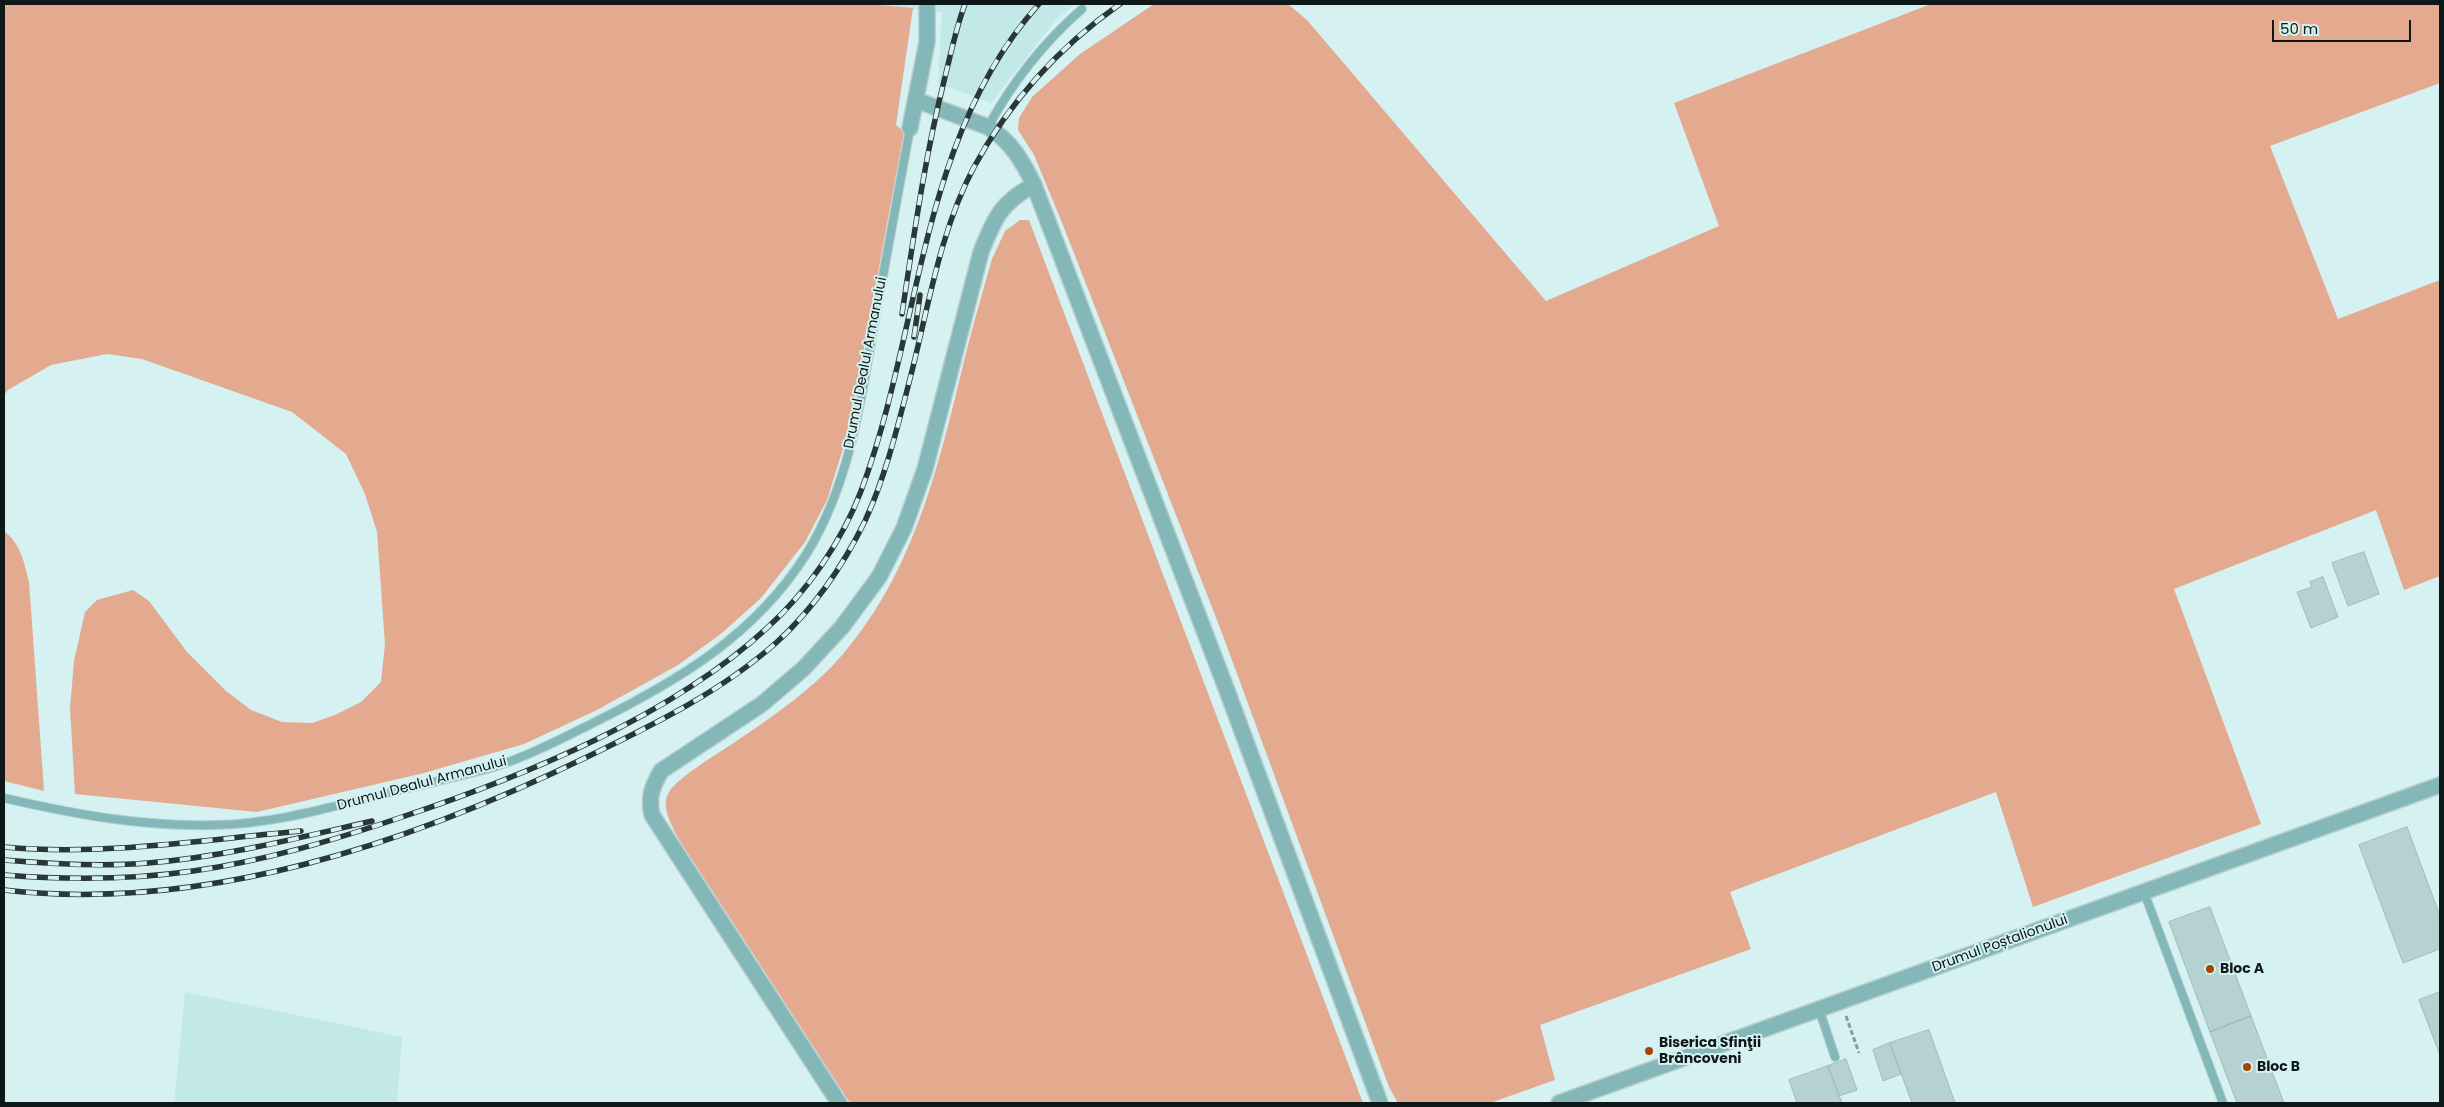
<!DOCTYPE html>
<html>
<head>
<meta charset="utf-8">
<style>
	body { margin:0 }
	#map { position:relative; width:2444px; height:1107px; overflow:hidden; background:#d6f1f1; font-family:Poppins,sans-serif }
	canvas { display:block }
	.frame { position:absolute; inset:0; border:5px solid #0e1818; pointer-events:none }
	.scale { position:absolute; left:2272px; top:20px; width:139px; height:22px; box-sizing:border-box; border:2px solid #0e1818; border-top:0; padding-left:6px; font-size:15px; line-height:18px; white-space:nowrap; color:#0e1818; -webkit-text-stroke:4px #d6f1f1; paint-order:stroke }
</style>
</head>
<body>
<div id="map">
<canvas width="2444" height="1107"></canvas>
<div class="frame"></div>
<div class="scale">50 m</div>
</div>
<script>
const c = document.querySelector('canvas').getContext('2d');
c.lineJoin = 'round';
function paint(path, color) { c.fillStyle = color; c.fill(path, 'evenodd'); }
function trace(path, color, width, dash) { c.strokeStyle = color; c.lineWidth = width; c.lineCap = dash ? 'butt' : 'round'; c.setLineDash(dash || []); c.stroke(path); }
function label(font, color, halo, rows, align = 'center') {
  c.font = font + ' Poppins,sans-serif'; c.lineWidth = 4; c.setLineDash([]); c.textBaseline = 'middle'; c.strokeStyle = halo; c.fillStyle = color; for (const [text, x, y, turn = 0] of rows) {
    c.save(); c.translate(x, y); c.rotate((+turn || 0) * Math.PI / 180); c.textAlign = isNaN(turn) ? turn : align; if (halo) c.strokeText(text, 0, 0); c.fillText(text, 0, 0); c.restore();
  }
}
paint(new Path2D(`
	M868,4H1075L1055,21L991,103L938,83L942,12Z
	M185,992L402,1037L397,1103H174Z`), '#c2e8e8');
paint(new Path2D(`
	M4,4H868L913,8L896,125L904,132L849,429L827,500L805,542L761,598L722,633L678,665L597,710L524,744L424,773L257,812L75,794L70,708L74,661L85,612L97,600L133,590L149,601L187,652L226,691L251,710L282,722L312,723L335,715L361,702L381,682L385,644L377,532L365,494L346,454L292,412L142,359L107,354L51,365L8,390L4,395Z
	M1154,4H1288L1307,20L1546,301L1719,226L1674,103L1931,4H2440V83L2270,146L2338,319L2440,280V576L2404,590L2376,510L2174,589L2261,824L2033,907L1996,792L1730,892L1751,949L1540,1025L1555,1080L1490,1103H1398L1389,1087L1222,633L1063,225L1034,155L1018,130L1019,118L1032,97L1080,54Z
	M1020,220H1029L1032,228L1363,1103H850L678,838C672,825 660,807 669,792C678,777 722,751 738,740C775,715 814,688 843,654C916,569 940,460 966,353C974,322 983,290 992,259L1005,231Z
	M4,531C21,544 24,562 29,582L44,791L4,781Z`), '#e4aa8f');
const building = new Path2D(`
	M2364,552L2379,594L2348,606L2332,563Z
	M2323,577L2338,617L2311,628L2297,592L2312,587L2310,582Z
	M2407,827L2440,916V949L2403,963L2359,845Z
	M2210,907L2251,1016L2210,1032L2169,922Z
	M2440,992V1055L2419,1000Z
	M2251,1016L2284,1103H2237L2210,1032Z
	M1929,1030L1955,1103H1912L1890,1043Z
	M1890,1043L1901,1074L1883,1081L1873,1050Z
	M1846,1059L1857,1090L1839,1096L1828,1066Z
	M1828,1066L1842,1103H1797L1789,1080Z`);
paint(building, '#b6d1d1');
trace(building, '#a0baba', 1);
const lane = new Path2D(`
	M988,127C1013,81 1043,43 1082,9
	M4,798C73,814 143,827 214,825C273,824 327,808 384,794C420,785 458,777 494,767C528,756 559,740 591,724C676,682 755,636 807,553C849,485 861,402 874,325C886,259 898,194 910,128
	M2144,892L2223,1103
	M1819,1009L1835,1057`);
const street = new Path2D(`
	M916,100L988,127C1011,141 1023,162 1034,185L1226,688L1380,1103
	M910,128L927,42V4
	M839,1103L652,815C648,797 652,787 661,771L762,704L803,669L842,627L879,577L904,528L925,469L981,252C994,219 1001,202 1034,185
	M1559,1103L2440,785`);
trace(lane, '#b6cece', 10);
trace(street, '#b6cece', 18);
trace(new Path2D(`
	M1846,1016L1859,1053`), '#879b9b', 3, [5, 2.5]);
trace(lane, '#84b7b8', 8);
trace(street, '#84b7b8', 15);
const rail = new Path2D(`
	M902,314C914,234 925,156 945,77C951,53 956,28 965,4
	M914,337L920,295
	M4,847C104,856 201,840 301,831
	M4,860C51,864 100,867 148,863C224,857 298,838 372,821
	M4,875C67,880 130,880 193,871C264,861 331,841 399,818C522,777 671,717 767,628C807,592 842,541 861,491C922,329 918,139 1039,4
	M4,890C205,913 410,843 589,756C655,724 722,691 777,642C814,608 843,566 865,521C887,473 899,421 912,371C929,303 941,229 974,167C1010,101 1059,47 1120,4`);
trace(rail, '#2a3737', 5.5);
trace(rail, '#d6f1f1', 4, [11]);
for (const [x, y, r, color] of [
	[2210,969,5,"#a64401"],
	[1649,1051,5,"#a64401"],
	[2247,1067,5,"#a64401"]
]) { const dot = new Path2D(); dot.arc(x, y, r, 0, 2 * Math.PI); c.fillStyle = color; c.fill(dot); trace(dot, '#d6f1f1', 2); }
label('14px', '#0e1818', '#d6f1f1', [
	["Drumul Dealul Armanului",866,363,-79],
	["Drumul Dealul Armanului",422,784,-15],
	["Drumul Poștalionului",2000,944,-20]
]);
label('bold 14px', '#0e1818', '#d6f1f1', [
	["Bloc A",2220,969],
	["Biserica Sfinţii",1659,1043],
	["Brâncoveni",1659,1059],
	["Bloc B",2257,1067]
], 'left');
</script>
</body>
</html>
